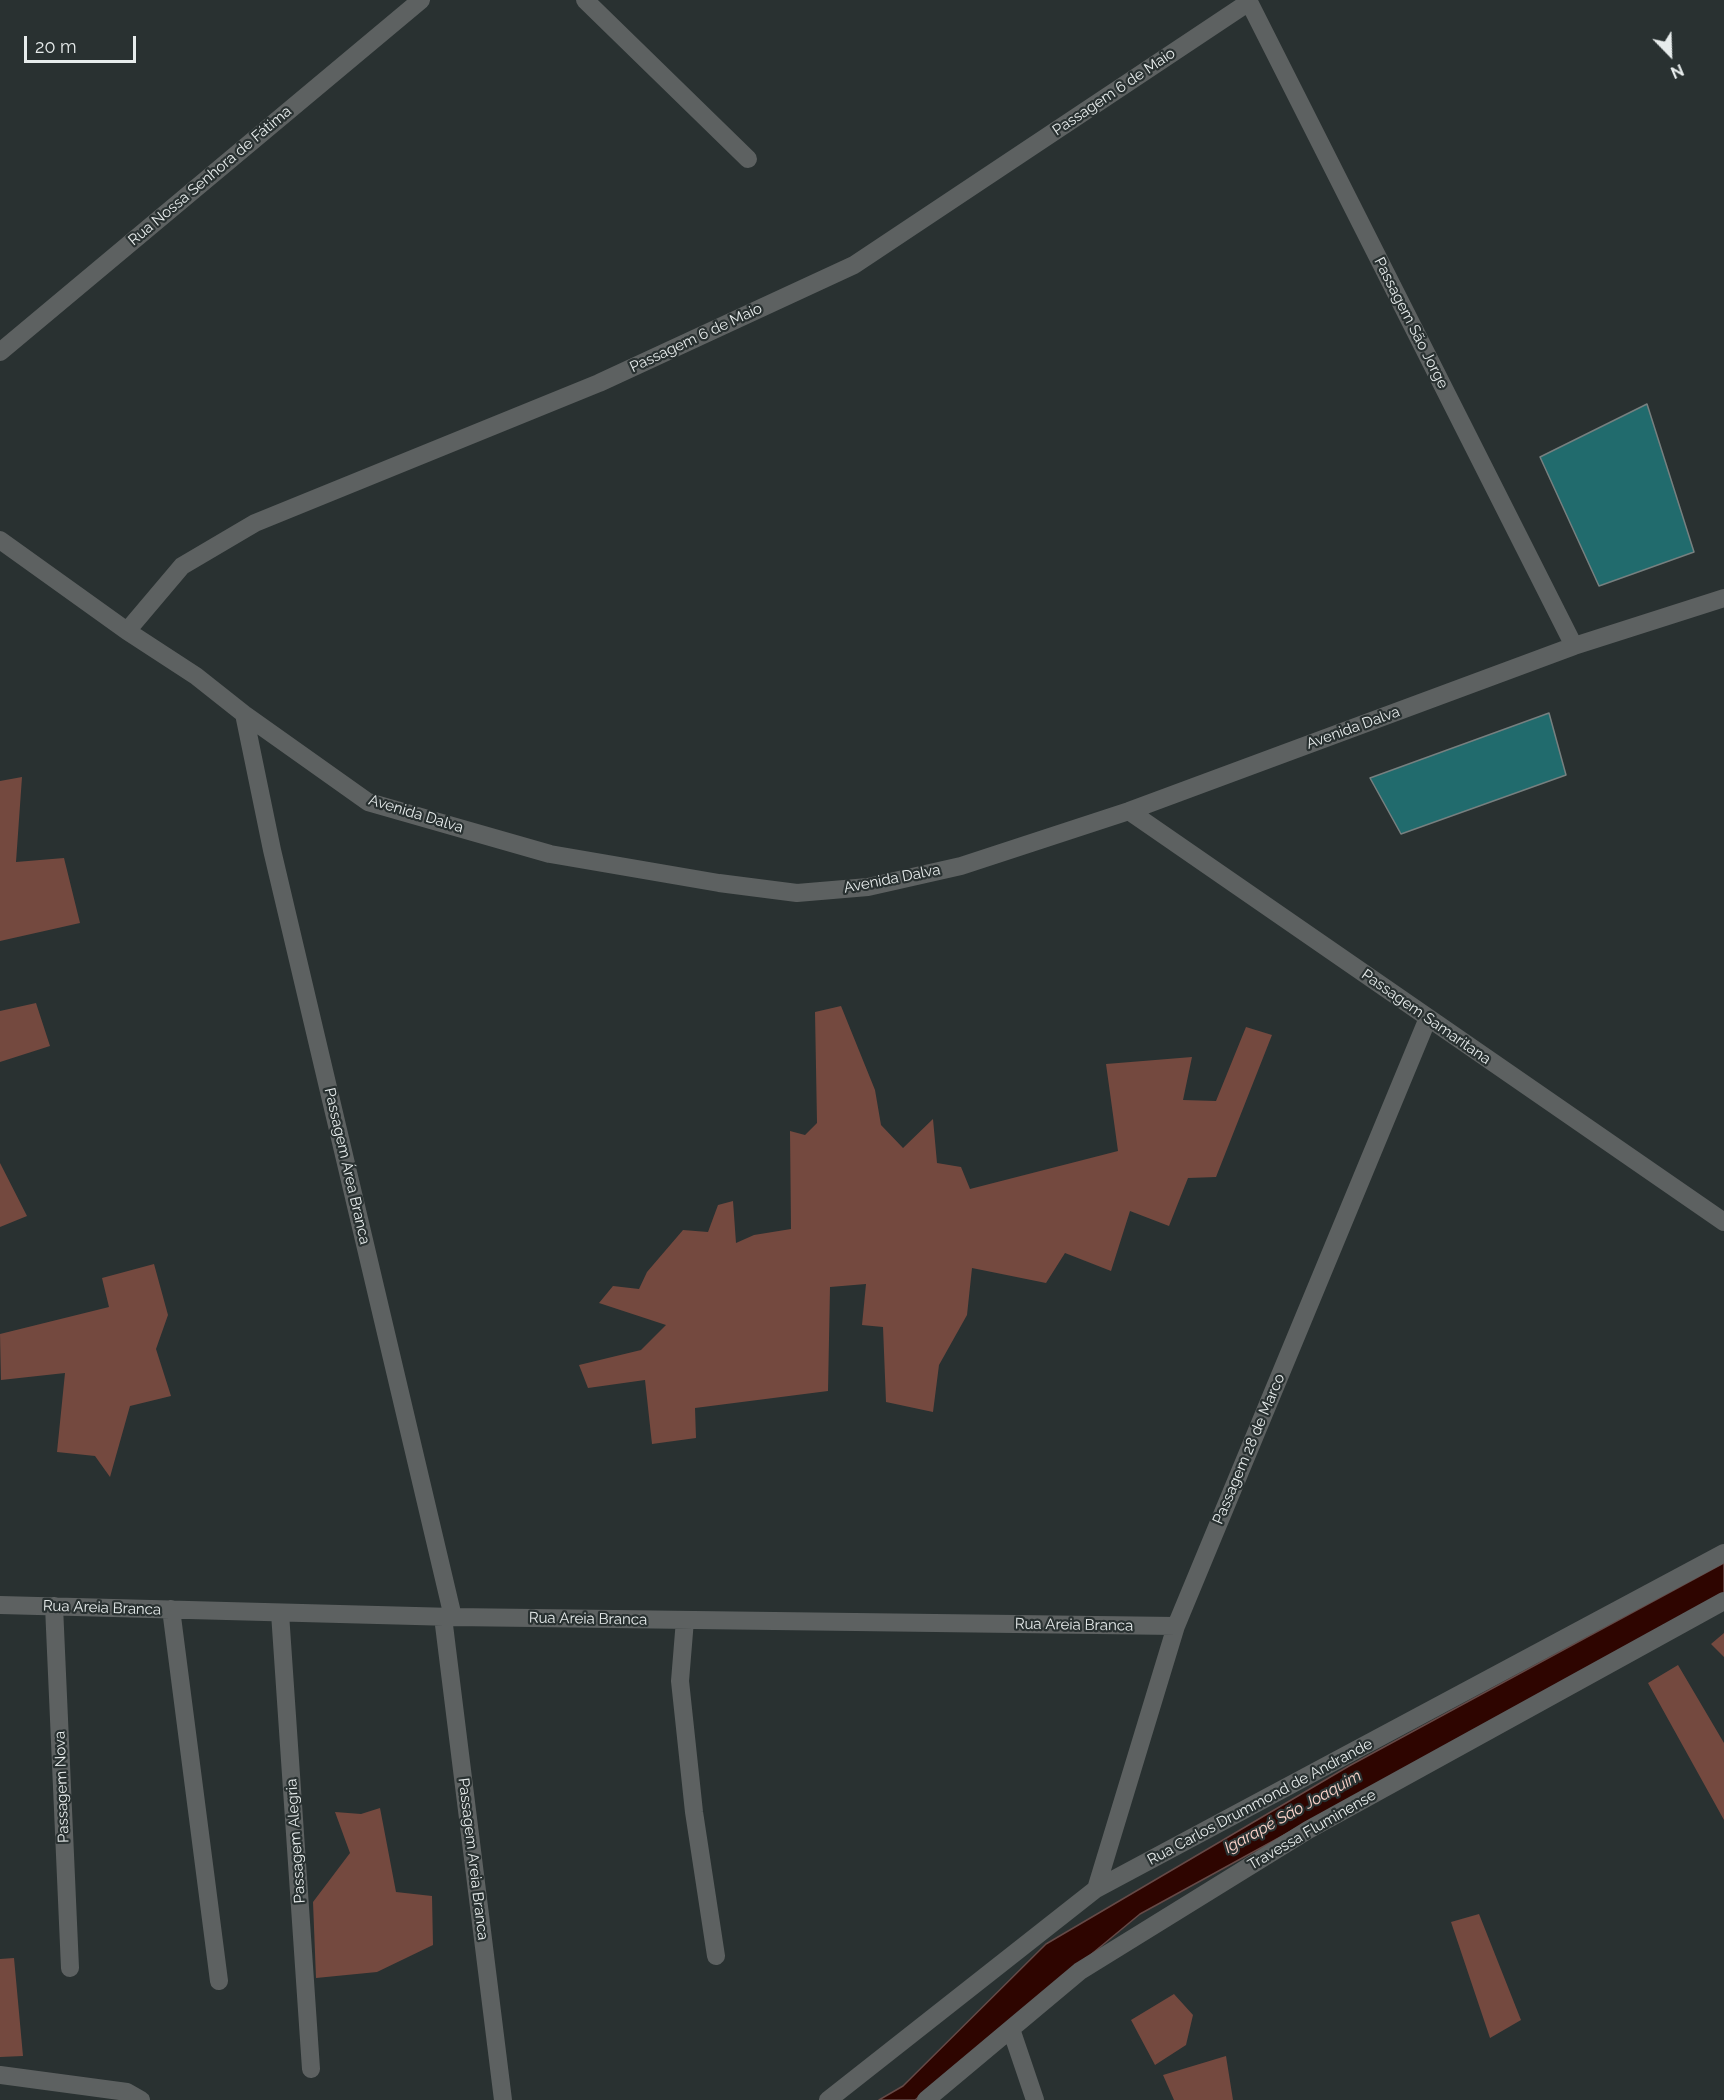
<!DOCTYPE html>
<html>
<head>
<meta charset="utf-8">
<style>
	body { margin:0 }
	#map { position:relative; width:1724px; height:2100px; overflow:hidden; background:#293131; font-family:Raleway,sans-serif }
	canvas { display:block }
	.north { position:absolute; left:1640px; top:24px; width:60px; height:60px; -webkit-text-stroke:4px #293131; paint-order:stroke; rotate:157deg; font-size:16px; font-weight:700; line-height:24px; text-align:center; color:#e7ecec }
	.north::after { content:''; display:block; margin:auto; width:21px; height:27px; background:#e7ecec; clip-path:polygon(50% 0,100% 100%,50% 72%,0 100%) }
	.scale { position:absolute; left:24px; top:36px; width:112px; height:27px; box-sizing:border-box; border:3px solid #e7ecec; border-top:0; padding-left:8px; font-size:18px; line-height:21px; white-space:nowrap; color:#e7ecec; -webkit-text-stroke:4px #293131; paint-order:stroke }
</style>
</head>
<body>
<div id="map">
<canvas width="1724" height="2100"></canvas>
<div class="north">N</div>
<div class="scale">20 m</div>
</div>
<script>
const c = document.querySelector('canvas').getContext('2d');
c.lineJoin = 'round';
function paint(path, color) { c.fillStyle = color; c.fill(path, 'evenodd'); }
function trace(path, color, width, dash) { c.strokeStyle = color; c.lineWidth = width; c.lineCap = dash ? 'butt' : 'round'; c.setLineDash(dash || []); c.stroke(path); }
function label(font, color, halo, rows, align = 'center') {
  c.font = font + ' Raleway,sans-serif'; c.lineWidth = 4.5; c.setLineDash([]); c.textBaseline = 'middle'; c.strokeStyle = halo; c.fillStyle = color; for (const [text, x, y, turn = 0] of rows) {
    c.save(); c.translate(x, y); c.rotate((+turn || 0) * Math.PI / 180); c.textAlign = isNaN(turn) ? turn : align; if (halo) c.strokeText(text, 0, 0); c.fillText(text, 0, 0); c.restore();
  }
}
paint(new Path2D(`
	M22,777L16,862L64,858L80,923L0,941V781Z
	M36,1003L50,1046L0,1062V1011Z
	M841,1006L875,1090L881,1125L903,1148L933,1119L937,1163L961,1167L970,1189L1118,1151L1106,1064L1192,1057L1183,1100L1216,1101L1246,1027L1272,1035L1216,1177L1188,1178L1169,1226L1130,1211L1111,1271L1065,1253L1046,1283L972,1268L967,1315L939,1365L933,1412L886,1402L883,1327L862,1325L866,1284L830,1287L828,1391L695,1408L696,1438L652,1444L645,1380L588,1388L579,1365L641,1350L666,1325L599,1303L613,1286L639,1289L647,1272L683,1230L708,1232L718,1205L733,1201L736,1243L754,1235L791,1229L790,1131L805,1135L817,1123L815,1012Z
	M0,1163L27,1216L0,1227Z
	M154,1264L168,1315L156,1349L171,1396L130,1406L110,1477L95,1456L57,1452L65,1373L1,1380L0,1334L109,1307L102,1278Z
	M1724,1633V1657L1711,1644Z
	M1678,1665L1724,1743V1820L1648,1683Z
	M380,1808L396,1892L432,1896L433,1945L377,1972L316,1978L313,1902L350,1853L335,1812L361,1814Z
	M1479,1914L1521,2020L1490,2038L1451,1922Z
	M14,1958L23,2056L0,2057V1959Z
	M1174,1994L1193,2015L1186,2045L1155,2065L1131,2020Z
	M1226,2056L1233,2100H1174L1163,2075Z`), '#74493f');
const water = new Path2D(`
	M1724,1563V1594L1140,1914L915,2100H879L903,2086L1046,1944L1349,1766Z`);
paint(water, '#2e0500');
trace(water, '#664a47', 1.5);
const building = new Path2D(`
	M1647,404L1694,552L1599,586L1540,457Z
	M1549,713L1566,775L1401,834L1370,778Z`);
paint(building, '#216b6d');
trace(building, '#778080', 1.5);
trace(new Path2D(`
	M585,0L748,159
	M1248,0L1574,646
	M0,352L421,0
	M0,540L127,631L196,676L244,714L368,802L550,854L719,883L797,893L868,887L961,866L1129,811L1574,646L1724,598
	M127,631L182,566L255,523L599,383L854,265L1249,2
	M244,714L272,850L453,1617
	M1129,811L1724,1222
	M0,1605L453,1617L1176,1626
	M54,1606L70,1968
	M171,1609L219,1981
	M280,1613L311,2069
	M443,1617L503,2100
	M685,1620L680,1681L694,1812L716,1956
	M1096,1889L1176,1626L1428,1018
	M1011,2029L1035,2100
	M0,2075L127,2092L141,2100
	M828,2100L1096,1889L1724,1553
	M926,2100L1080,1971L1308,1830L1724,1601`), '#5d6161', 18);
label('15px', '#e7ecec', '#293131', [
	["Passagem 6 de Maio",1114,92,-34],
	["Rua Nossa Senhora de Fátima",210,176,-40],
	["Passagem São Jorge",1411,323,63],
	["Passagem 6 de Maio",696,338,-25],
	["Avenida Dalva",1353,728,-20],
	["Avenida Dalva",416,814,17],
	["Avenida Dalva",892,879,-11],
	["Passagem Samaritana",1426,1017,35],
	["Passagem Área Branca",347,1166,77],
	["Passagem 28 de Marco",1249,1449,-67],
	["Rua Areia Branca",102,1608,2],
	["Rua Areia Branca",588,1619,1],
	["Rua Areia Branca",1074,1625,1],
	["Passagem Nova",62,1787,-92],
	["Rua Carlos Drummond de Andrande",1260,1802,-28],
	["Travessa Fluminense",1312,1830,-30],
	["Passagem Alegria",296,1841,-94],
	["Passagem Areia Branca",473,1859,83]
]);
label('italic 16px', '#fed6cc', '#293131', [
	["Igarapé São Joaquim",1293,1812,-29]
]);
</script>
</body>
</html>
